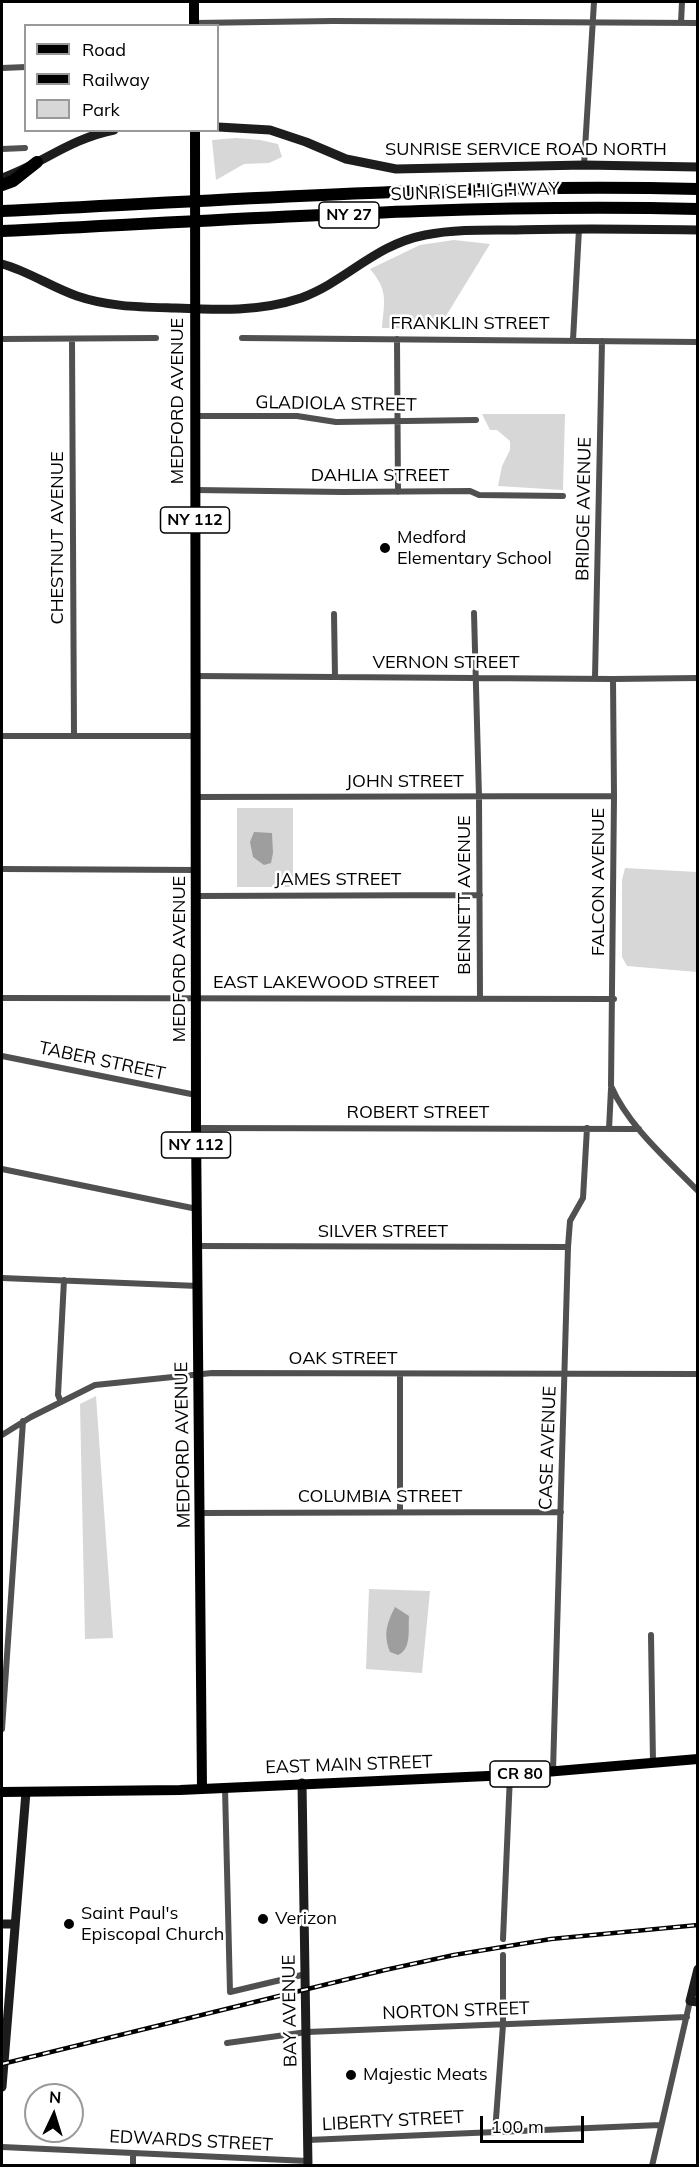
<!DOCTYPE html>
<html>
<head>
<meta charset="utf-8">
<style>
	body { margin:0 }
	#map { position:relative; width:699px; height:2167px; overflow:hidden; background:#fff; font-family:Mulish,sans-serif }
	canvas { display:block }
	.frame { position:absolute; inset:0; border:3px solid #000; pointer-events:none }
	.legend { position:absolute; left:24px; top:24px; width:195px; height:108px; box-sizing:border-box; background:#fff; border:2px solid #999; margin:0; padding:8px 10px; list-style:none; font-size:18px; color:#000 }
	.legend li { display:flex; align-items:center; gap:12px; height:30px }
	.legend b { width:30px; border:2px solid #999 }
	.north { position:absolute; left:24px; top:2083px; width:60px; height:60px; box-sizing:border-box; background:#fff; border:2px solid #999; border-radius:50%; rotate:4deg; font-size:16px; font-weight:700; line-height:24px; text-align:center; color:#000 }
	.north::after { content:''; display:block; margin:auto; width:21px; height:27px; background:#000; clip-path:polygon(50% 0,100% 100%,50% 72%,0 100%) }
	.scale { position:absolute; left:480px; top:2116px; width:104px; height:27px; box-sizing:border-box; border:3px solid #000; border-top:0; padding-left:8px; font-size:18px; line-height:21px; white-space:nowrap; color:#000; -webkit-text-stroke:4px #fff; paint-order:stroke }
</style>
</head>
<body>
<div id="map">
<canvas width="699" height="2167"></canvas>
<div class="frame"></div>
<ul class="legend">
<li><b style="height:8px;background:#000"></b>Road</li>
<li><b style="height:8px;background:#000"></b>Railway</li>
<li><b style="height:16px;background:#d7d7d7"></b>Park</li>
</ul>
<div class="north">N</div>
<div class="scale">100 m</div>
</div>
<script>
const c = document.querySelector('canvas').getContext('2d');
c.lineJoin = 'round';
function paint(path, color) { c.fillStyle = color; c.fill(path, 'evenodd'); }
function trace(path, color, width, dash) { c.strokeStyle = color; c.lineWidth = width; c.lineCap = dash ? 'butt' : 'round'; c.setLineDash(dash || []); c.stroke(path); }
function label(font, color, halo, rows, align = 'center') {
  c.font = font + ' Mulish,sans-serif'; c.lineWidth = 5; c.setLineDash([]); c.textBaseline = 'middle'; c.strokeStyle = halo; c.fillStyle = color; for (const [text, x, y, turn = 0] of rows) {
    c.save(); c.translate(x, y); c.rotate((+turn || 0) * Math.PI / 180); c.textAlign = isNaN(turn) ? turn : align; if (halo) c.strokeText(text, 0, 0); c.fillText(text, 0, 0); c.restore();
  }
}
paint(new Path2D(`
	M236,138L260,140L278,144L282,157L269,163L244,164L216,180L212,140Z
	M454,240L490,244L438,329L382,328C384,302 389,291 370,269L420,245Z
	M482,414H565L563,490L498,486L502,466L510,450V441L497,430H490Z
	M237,808H293V887H237Z
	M625,868L697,872V972L627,966L622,957V880Z
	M96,1396L113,1638L85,1639L80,1404Z
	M369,1589L430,1591L422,1673L366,1669Z`), '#d7d7d7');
paint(new Path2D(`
	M254,832L272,833L273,853L271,863L264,865L253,857L250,842Z
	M395,1607L409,1616C408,1629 412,1649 398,1655L390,1652C383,1634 387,1623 395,1607Z`), '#9e9e9e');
trace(new Path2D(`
	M194,23L333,21L698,23
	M681,23L682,2
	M2,68L26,67
	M2,149L25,148
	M584,165L594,2
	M242,338L698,342
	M2,339L156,338
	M397,339L398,492
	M72,340L74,736
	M573,340L579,229
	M195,416H297L336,422L476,420
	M195,490L343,492L470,491L479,495L563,496
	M474,613L479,797L480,998
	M334,614L335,677
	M195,676L613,679L698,678
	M595,678L602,341
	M613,679L614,796L611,1086C629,1127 667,1159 698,1191
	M2,736H196
	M196,797L614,796
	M2,869L196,870
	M197,896L480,895
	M2,998L614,999
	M2,1056L196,1095
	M196,1128L639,1129
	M609,1129L611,1089
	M2,1169L197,1209
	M197,1246L568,1247
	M2,1278L198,1286
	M400,1374V1512
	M61,1402L58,1395L64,1280
	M2,1435L31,1417L95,1385L212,1373L698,1374
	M200,1513L561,1512
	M651,1635L653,1763
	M2,1729L23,1421
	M553,1771L568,1247L570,1221L583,1198L587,1128
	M225,1788L230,1992L306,1974
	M503,1939L510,1775
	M227,2043L307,2032L687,2017
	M495,2132L503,2025V1955
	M308,2140L660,2125
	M2,2147L308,2161
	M133,2166V2153
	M652,2166L690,2001`), '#505050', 6);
trace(new Path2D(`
	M218,127L270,130L306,142L346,159L396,169L584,165L698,167
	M2,178C42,164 69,139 114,130
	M2,264C28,271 51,287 77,296C109,307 141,307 175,308C218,310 259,312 301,298C347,281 374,245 425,235C455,229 486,230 516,230C576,228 637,229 698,230
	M302,1783L308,2166
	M2,1924H15
	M698,1969L690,2001L698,2002
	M2,2087L26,1792`), '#1d1d1d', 9);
trace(new Path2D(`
	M194,2V26
	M195,130L196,1128L202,1788
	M2,1792L180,1790L510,1775L698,1759`), '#000', 10);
trace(new Path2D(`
	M2,185L13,181L37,162
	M2,211C233,200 465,183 698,189
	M2,231C233,220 465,203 698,209`), '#000', 12);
const rail = new Path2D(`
	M2,2064L385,1970L454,1955L551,1939L698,1925`);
trace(rail, '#000', 4.5);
trace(rail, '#fff', 2, [7]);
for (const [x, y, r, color] of [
	[385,548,6,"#000"],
	[263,1919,6,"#000"],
	[69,1924,6,"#000"],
	[351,2075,6,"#000"]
]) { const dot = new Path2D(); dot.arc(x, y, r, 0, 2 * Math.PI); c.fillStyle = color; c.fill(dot); trace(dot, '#fff', 2); }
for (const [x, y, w] of [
	[349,215,60],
	[195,520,69],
	[196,1145,69],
	[520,1774,60]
]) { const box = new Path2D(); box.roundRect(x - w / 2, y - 13, w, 26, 4.5); c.fillStyle = '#fff'; c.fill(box); trace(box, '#000', 1.5); }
label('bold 16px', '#000', null, [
	["NY 27",349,215],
	["NY 112",195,520],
	["NY 112",196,1145],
	["CR 80",520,1774]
]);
label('18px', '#000', '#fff', [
	["SUNRISE SERVICE ROAD NORTH",526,150],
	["SUNRISE HIGHWAY",475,192,-2],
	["FRANKLIN STREET",470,324],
	["MEDFORD AVENUE",178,401,-90],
	["GLADIOLA STREET",336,404,1],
	["DAHLIA STREET",380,476],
	["BRIDGE AVENUE",584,509,-89],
	["CHESTNUT AVENUE",58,538,-90],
	["VERNON STREET",446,663],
	["JOHN STREET",405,782],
	["JAMES STREET",338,880],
	["FALCON AVENUE",599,882,-90],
	["BENNETT AVENUE",465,895,-90],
	["MEDFORD AVENUE",180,959,-90],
	["EAST LAKEWOOD STREET",326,983],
	["TABER STREET",102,1061,12],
	["ROBERT STREET",418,1113],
	["SILVER STREET",383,1232],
	["OAK STREET",343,1359],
	["MEDFORD AVENUE",183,1445,-91],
	["CASE AVENUE",548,1448,-88],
	["COLUMBIA STREET",380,1497],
	["EAST MAIN STREET",349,1765,-2],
	["BAY AVENUE",290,2011,-91],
	["NORTON STREET",456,2011,-2],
	["LIBERTY STREET",393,2121,-3],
	["EDWARDS STREET",191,2141,3]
]);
label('18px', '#000', '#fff', [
	["Medford",397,538],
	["Elementary School",397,559],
	["Saint Paul's",81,1914],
	["Episcopal Church",81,1935],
	["Verizon",275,1919],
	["Majestic Meats",363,2075]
], 'left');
</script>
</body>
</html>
